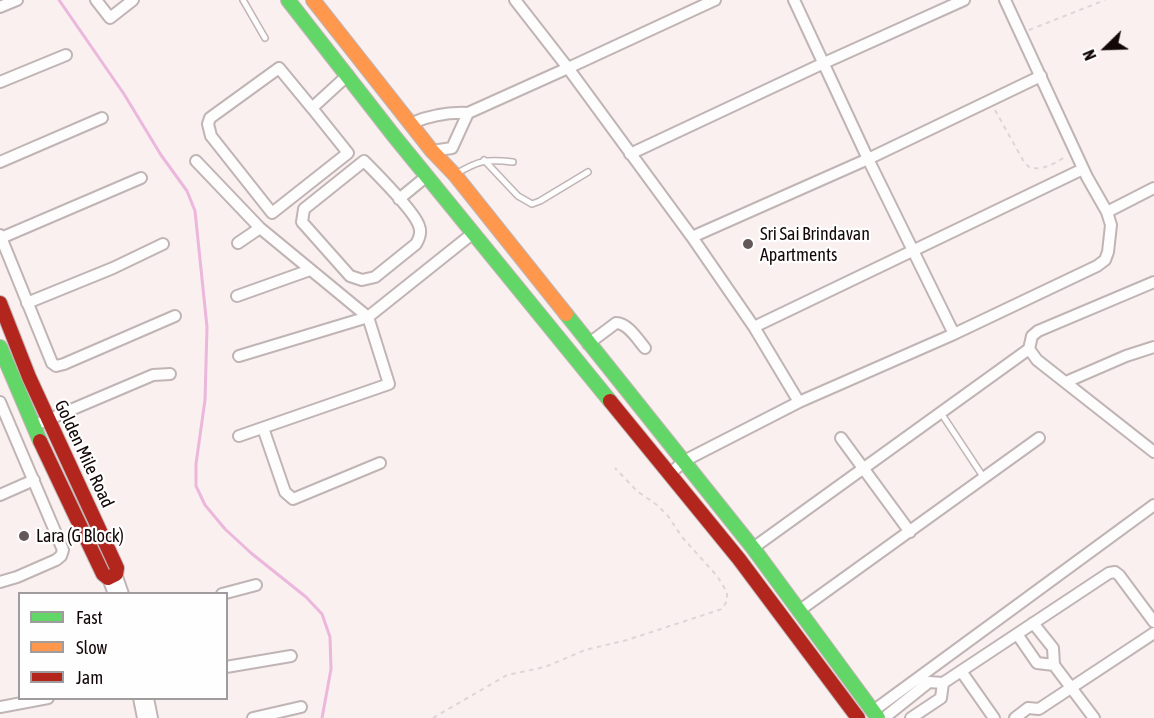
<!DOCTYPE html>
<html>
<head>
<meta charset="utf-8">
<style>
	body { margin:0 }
	#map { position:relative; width:1154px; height:718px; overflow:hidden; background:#faf0f0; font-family:"Asap Condensed",sans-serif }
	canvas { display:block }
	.legend { position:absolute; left:18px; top:592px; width:210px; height:108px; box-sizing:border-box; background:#fefefe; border:2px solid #a09b9c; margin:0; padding:8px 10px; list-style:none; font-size:18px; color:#140708 }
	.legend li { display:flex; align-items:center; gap:12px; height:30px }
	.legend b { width:30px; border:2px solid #a09b9c }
	.north { position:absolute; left:1076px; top:18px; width:60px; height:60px; -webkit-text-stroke:4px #fefefe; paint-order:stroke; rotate:247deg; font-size:16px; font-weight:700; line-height:24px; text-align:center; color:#140708 }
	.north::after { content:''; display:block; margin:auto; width:21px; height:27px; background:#140708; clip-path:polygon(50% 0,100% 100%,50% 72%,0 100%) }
</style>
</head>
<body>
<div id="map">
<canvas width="1154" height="718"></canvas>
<ul class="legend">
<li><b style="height:8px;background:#63d668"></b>Fast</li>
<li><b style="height:8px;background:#ff974d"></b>Slow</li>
<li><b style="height:8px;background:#b3261e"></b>Jam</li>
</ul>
<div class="north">N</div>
</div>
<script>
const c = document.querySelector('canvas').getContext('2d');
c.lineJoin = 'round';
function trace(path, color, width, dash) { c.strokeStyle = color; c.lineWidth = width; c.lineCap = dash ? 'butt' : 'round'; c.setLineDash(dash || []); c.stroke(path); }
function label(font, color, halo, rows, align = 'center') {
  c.font = font + ' "Asap Condensed",sans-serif'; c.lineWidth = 4.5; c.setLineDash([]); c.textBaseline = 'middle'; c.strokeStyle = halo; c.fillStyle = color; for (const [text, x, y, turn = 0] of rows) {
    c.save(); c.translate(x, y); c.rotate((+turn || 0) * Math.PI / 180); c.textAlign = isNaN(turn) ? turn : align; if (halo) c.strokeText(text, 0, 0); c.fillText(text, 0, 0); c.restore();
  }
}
trace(new Path2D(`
	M59,0L124,94L161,155L187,191L195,211L207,327L205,400L196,464V486L205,505L225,529L251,553L306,597L322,614L330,637L331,669L322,718`), '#ecb7dc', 3);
const lane = new Path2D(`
	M243,0L265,38
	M484,160L518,196L532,204L540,201L588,172
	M456,174C479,160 487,159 513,162
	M941,413L984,478`);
const street = new Path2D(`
	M96,0L110,18L133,0
	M515,0L568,68L715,0
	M0,7L17,0
	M0,82L66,55
	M312,108L348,153L272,213L211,136L208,124L210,118L279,68L312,108L348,75
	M412,123C431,115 448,112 468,113
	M432,151L452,148L468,113L568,68L579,83L692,237L754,327L799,402L684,461L670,474
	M630,154L824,63L964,0
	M196,161L260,228L368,317L389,384L239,436
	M364,161C376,173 415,212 419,226C422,233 419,239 416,244L375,277L362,280L350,276L302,222L304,209Z
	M0,162L102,118
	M399,199L427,176
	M1107,212L1154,188
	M0,235L52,363L56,366L64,364L175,316
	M692,237L868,159L794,0
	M1,238L141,178
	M238,243L260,228
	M1154,282L1038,331L1032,336L1029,349L1037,360L1154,452
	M237,296L310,270
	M27,303L113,268L163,244
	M754,327L1083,169
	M954,334L868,159L1041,76
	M588,344L616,323C628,323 638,340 645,348
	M239,356L368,317L472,234
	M1066,382L1126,356L1154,347
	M0,402L63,550L61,556L56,560L17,577L0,582
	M799,402L954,334L1097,266L1105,260L1108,252L1111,225L1107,212L1087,177L1005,0
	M33,426L153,375L170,374
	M263,428L285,492L293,499L380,463
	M841,438L910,532
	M0,495L34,480
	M753,548L1029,349
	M116,574L123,594
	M108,578L114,594
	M222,594L256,585
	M800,610L1039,438
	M1033,623L1053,648L1054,665L1094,718
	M1017,634L1037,663L1054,665
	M226,667L291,656
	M961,671L994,718
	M943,683L1109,573L1115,572L1119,575L1154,622
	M139,698L143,718
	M148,698L152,718
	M0,707L48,698
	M873,711L1154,505
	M253,718L301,707
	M884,718L929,682L943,683L941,698L911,718
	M1015,718L1028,708L1039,709L1154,633`);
const fast = new Path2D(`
	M288,0L394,136L610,401
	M566,314L753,548L878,718
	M0,347L40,441`);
const slow = new Path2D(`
	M313,0L432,151L455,175L566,314`);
const jam = new Path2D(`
	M0,303L29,377L117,568L116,574L108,578L103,574L40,441
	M610,401L739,559L858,718`);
trace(lane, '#c0b4b4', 8);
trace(street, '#c0b4b4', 14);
trace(fast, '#c0b4b4', 16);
trace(slow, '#c0b4b4', 16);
trace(jam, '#c0b4b4', 16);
trace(new Path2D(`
	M1029,30L1105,0
	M995,110L1024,162L1030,168C1045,170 1055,163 1067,156
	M433,718L507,675L545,667L585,650L627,640L722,609L727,601V592L717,576L682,537L668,516L657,505L637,491L615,468`), '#dbd7d7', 2, [4.5, 4.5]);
trace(lane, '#fefdfd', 5);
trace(street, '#fefdfd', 10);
trace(fast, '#63d668', 14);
trace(slow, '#ff974d', 14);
trace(jam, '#b3261e', 14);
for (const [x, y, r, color] of [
	[748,244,6,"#645959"],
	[24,536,6,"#645959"]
]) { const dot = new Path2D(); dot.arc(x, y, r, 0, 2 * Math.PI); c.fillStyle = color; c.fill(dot); trace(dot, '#fefefe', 2); }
label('18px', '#140708', '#fefefe', [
	["Sri Sai Brindavan",760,234],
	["Apartments",760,255],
	["Lara (G Block)",36,536]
], 'left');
label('18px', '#140708', '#fefefe', [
	["Golden Mile Road",84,454,65]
]);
</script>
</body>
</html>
